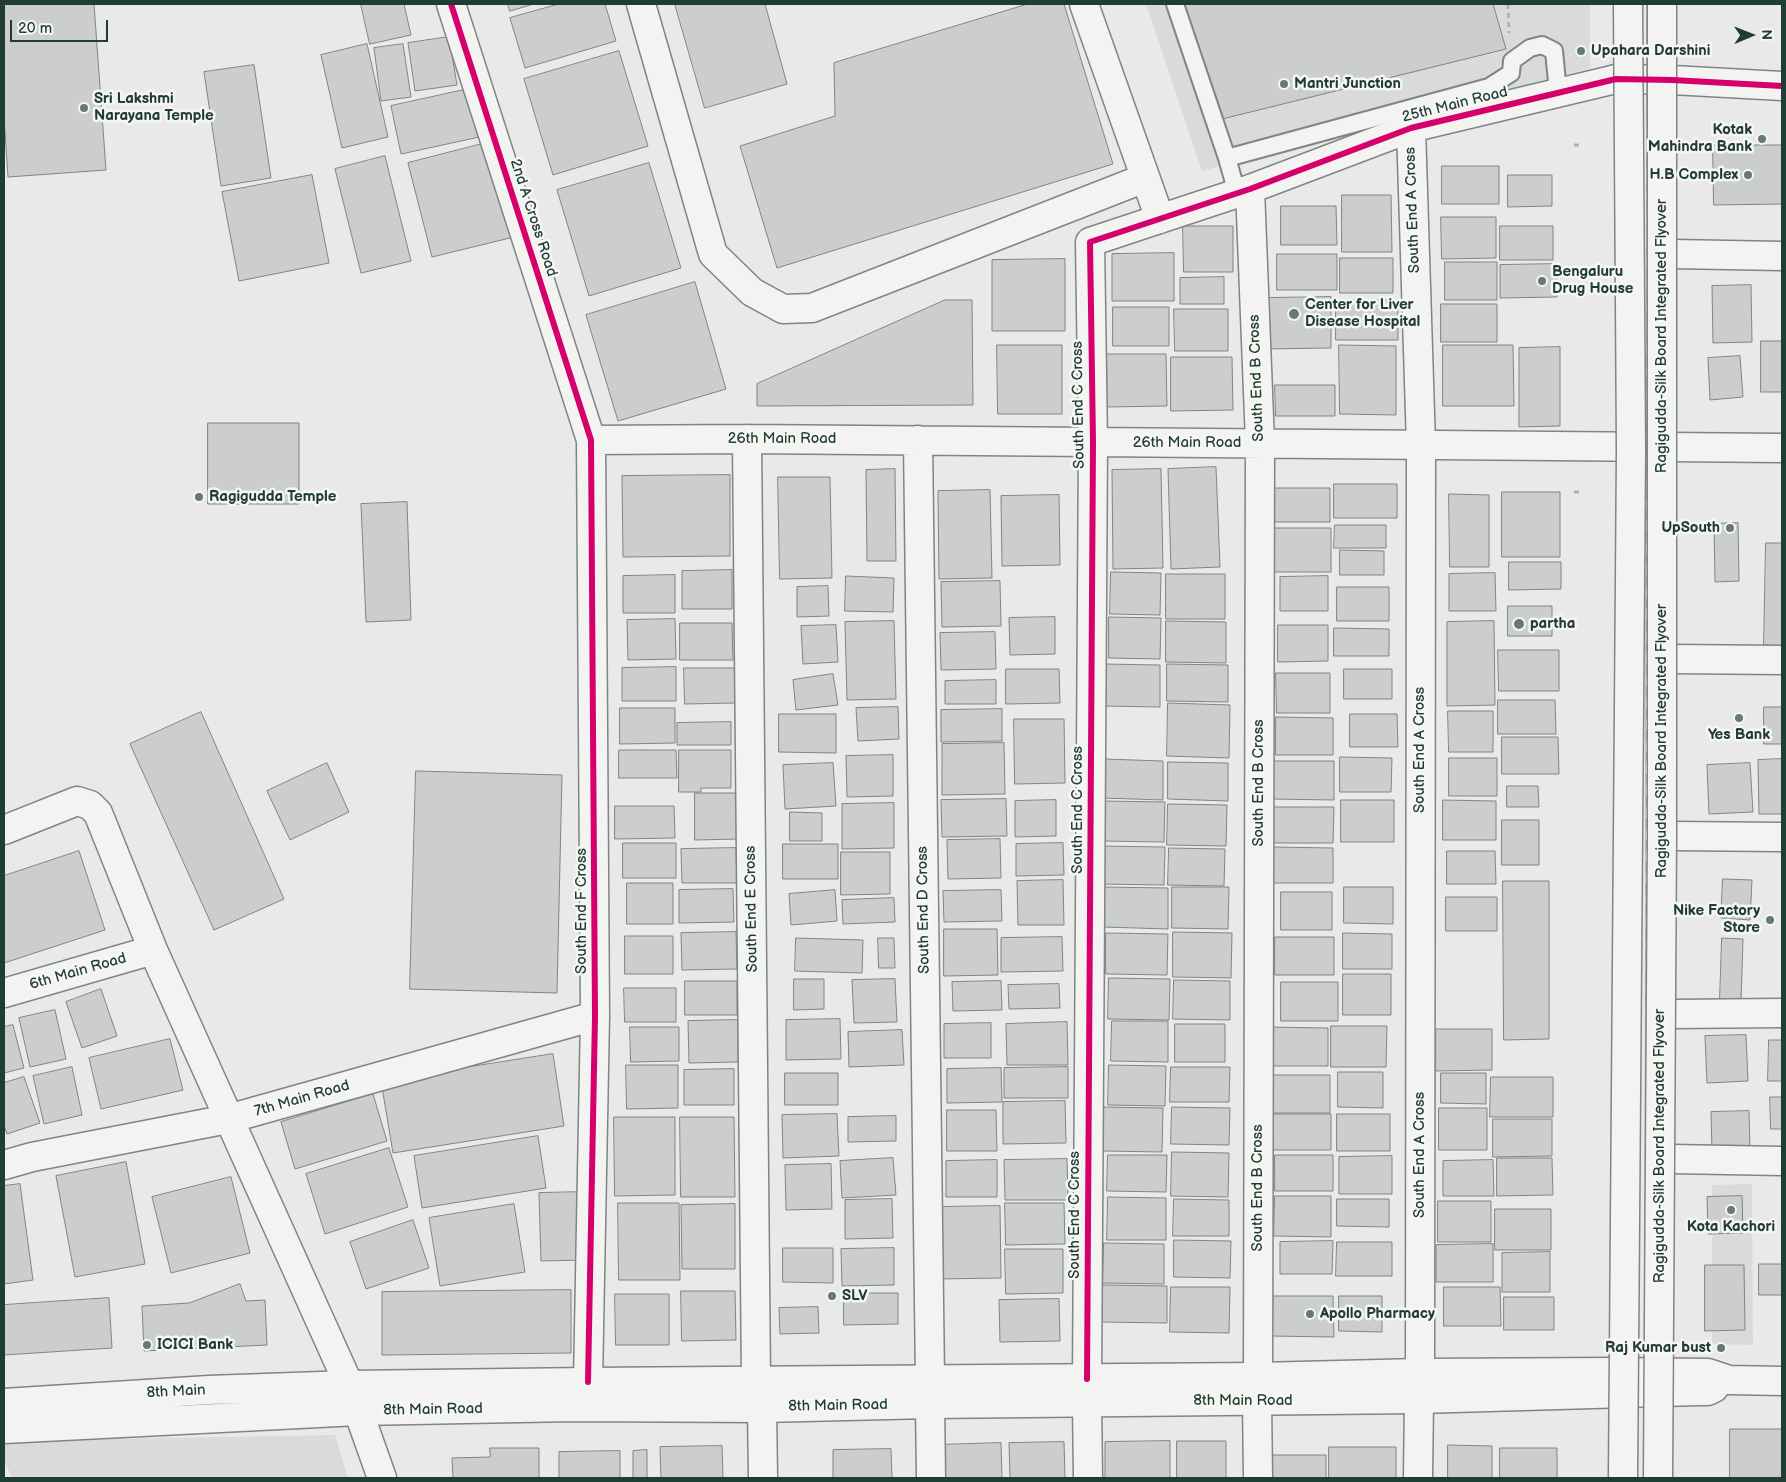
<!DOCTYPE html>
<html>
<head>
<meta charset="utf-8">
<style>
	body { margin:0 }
	#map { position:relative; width:1786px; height:1482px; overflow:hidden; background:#e9eae8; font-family:"Balsamiq Sans",sans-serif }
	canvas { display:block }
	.frame { position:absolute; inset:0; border:5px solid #1f3d34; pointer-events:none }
	.north { position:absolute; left:1726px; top:10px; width:50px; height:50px; -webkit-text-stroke:4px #f6f6f2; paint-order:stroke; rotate:89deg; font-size:14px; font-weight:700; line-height:20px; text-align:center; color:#1f3d34 }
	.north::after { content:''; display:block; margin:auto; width:18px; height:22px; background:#1f3d34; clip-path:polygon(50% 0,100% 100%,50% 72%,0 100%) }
	.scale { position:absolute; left:10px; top:20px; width:98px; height:22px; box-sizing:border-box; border:2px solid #1f3d34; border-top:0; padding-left:6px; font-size:15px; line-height:18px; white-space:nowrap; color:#1f3d34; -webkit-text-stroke:4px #f6f6f2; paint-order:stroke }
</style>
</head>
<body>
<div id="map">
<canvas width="1786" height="1482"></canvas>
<div class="frame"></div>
<div class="north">N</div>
<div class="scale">20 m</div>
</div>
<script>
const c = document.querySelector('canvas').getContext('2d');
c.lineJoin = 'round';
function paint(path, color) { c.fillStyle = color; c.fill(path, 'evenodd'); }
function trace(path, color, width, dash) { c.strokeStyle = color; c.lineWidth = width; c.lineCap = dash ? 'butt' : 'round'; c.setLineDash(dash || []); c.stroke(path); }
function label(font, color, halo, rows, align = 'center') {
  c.font = font + ' "Balsamiq Sans",sans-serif'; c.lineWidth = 5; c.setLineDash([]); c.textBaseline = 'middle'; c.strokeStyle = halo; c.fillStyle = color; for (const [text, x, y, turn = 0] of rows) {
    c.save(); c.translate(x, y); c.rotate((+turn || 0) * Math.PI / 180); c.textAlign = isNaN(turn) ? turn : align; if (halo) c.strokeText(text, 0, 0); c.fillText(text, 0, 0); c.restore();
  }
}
paint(new Path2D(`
	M1146,4H1590V68L1202,171Z
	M1752,1184L1753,1345L1712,1344V1185Z
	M335,1435L348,1478H13L4,1462V1441Z`), '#d8dbd8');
const building = new Path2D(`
	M4,4H94L106,170L8,177L4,117Z
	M361,4H404L411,35L370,44Z
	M508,4H534L510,11Z
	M559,4H605L616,41L525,68L510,18Z
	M675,4H765L787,84L705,108Z
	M1028,4H1064L1113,164L777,268L740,146L835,116L834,63Z
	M1181,4H1493L1506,49L1218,120Z
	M449,37L457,85L415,91L408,43Z
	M367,44L388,137L342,148L321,55Z
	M403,44L411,97L381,101L374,48Z
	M619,51L648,146L553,175L524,79Z
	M254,65L271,178L221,186L204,72Z
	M473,88L484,136L401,154L391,106Z
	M490,142L514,237L432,257L408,163Z
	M1713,145H1782V204L1714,205Z
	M385,156L411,261L361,273L335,169Z
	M649,163L681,268L589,296L557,190Z
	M1442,166H1499V204H1442Z
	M312,175L329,263L239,281L222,192Z
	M1508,175H1552V206L1508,207Z
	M1342,195H1391L1392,252H1342Z
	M1281,206H1336L1337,245H1281Z
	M1441,217H1496V258L1442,259Z
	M1183,226H1233V272H1184Z
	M1500,226H1553V260H1500Z
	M1174,253V301H1112V254Z
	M1277,254H1337V290H1277Z
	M1340,258H1393V293H1340Z
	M1065,259V331H992V260Z
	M1445,262H1497V300H1445Z
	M1557,264V297L1500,298V265Z
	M1224,277V304H1180V278Z
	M695,282L726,389L618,421L586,315Z
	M1751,285L1752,342L1713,343L1712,286Z
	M1331,297V348L1265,349V298Z
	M945,300H972L973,405L757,406V384Z
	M1336,300H1398V340H1336Z
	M1441,304H1497V342H1441Z
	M1113,307H1169V346H1113Z
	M1174,309H1228V351H1175Z
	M1761,341H1782V392H1761Z
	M997,345H1062V414H998Z
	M1339,345L1396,346V415L1340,414Z
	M1443,345H1513L1514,406H1443Z
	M1560,347V426L1519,427V348Z
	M1107,354H1166L1167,406L1107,407Z
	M1740,356L1743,397L1710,400L1708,358Z
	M1171,357H1232L1233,410L1171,411Z
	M1275,385H1335V416H1276Z
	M208,423H299V504H208Z
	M1216,467L1220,567L1171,569L1168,469Z
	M895,469L896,561H867L866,470Z
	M1161,469L1163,568L1113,569L1112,470Z
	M730,475V556L623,557L622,476Z
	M778,477H830L832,578L780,579Z
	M1334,484H1397V518H1334Z
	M1267,488H1330V522H1267Z
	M990,490L992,578L939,579L938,491Z
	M1502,492H1560V557H1502Z
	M1449,494L1489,495V567H1450Z
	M1059,495L1060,565L1002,566L1001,496Z
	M407,502L411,620L366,622L361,504Z
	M1738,523L1739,581L1715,582L1714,524Z
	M1335,525H1386V548H1334Z
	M1267,528H1331V572H1267Z
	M1766,543H1782V646L1764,645Z
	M1340,550L1384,551V575H1340Z
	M1509,562H1561V589L1509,590Z
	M732,570V609H682V571Z
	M1111,572L1161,573L1160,615L1110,614Z
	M1495,573L1496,611H1449V574Z
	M1166,574H1225V619H1166Z
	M675,575V613H623V576Z
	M846,576L894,578L893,612L845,611Z
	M1328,576V611H1280V577Z
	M1000,581L1001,626L942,627L941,582Z
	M828,586L829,616L797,617V587Z
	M1337,587H1389V621H1337Z
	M1508,606H1552V636H1508Z
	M1055,617V654L1010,655L1009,618Z
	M1109,617L1161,618L1160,659L1109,658Z
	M675,619L676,659L628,660L627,620Z
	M894,621L896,699L847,700L845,622Z
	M1166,621L1226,622V663L1166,662Z
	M1494,621L1495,705L1447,706V622Z
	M680,623H732L733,660H680Z
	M836,625L838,662L803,664L801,626Z
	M1278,625H1328V661L1278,662Z
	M1334,628L1389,629V656H1334Z
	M995,632L996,669L941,670L940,633Z
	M1498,650H1559V691H1499Z
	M1105,664L1160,665V707L1104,706Z
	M1167,664L1228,665V702L1167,701Z
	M676,667V701H622V668Z
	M684,668H735L736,703L685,704Z
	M1006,669H1059L1060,703L1006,704Z
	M1344,669H1392V699H1344Z
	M1276,673H1330V713H1277Z
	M833,674L838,705L796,710L793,680Z
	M996,680V704H945V681Z
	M1498,700H1555L1556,734H1498Z
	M1168,703L1230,705L1229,758L1167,756Z
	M898,707L899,739L858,741L856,708Z
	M1764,707H1782V744H1764Z
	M620,708H675V743L620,744Z
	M1002,709V741L941,742V710Z
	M1448,711H1493V752H1449Z
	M201,712L284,899L214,930L130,744Z
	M779,714H836V753L779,752Z
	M1350,714H1397L1398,747H1350Z
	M1276,717L1333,718V755H1276Z
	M1014,719H1064L1065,783L1015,784Z
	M731,722V745H677V723Z
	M1502,737H1558L1559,774H1502Z
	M1004,743L1005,794L942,795V744Z
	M619,750H676L677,778H619Z
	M679,750H731V788H701V792H679Z
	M893,755V796L847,797L846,756Z
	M1340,757L1392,758L1391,792H1340Z
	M1449,758H1497V796H1449Z
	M1104,759L1163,761V800L1103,798Z
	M1782,759V814H1759L1758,760Z
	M1272,761H1334V800L1272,799Z
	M1168,762L1228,763V801L1168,799Z
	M327,763L349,812L290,840L267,791Z
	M833,763L836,806L785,809L783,765Z
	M1750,763L1753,812L1709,814L1707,765Z
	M416,771L562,775L557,993L410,989Z
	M1507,786H1538L1539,807H1507Z
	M695,793H737L738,839L695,840Z
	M1006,799L1007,836L942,837L941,800Z
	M1056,800V836L1015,837V801Z
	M1341,800H1394V842H1341Z
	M1443,800L1496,801V840H1443Z
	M1101,801L1165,802L1164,842L1101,841Z
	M894,803V848L842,849V804Z
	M1168,804L1227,805L1226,846L1167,845Z
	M615,806H674L675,838L615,839Z
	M1272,807H1334L1333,843H1272Z
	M790,812L822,813V841H790Z
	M1502,820H1539V865H1502Z
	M1000,839L1001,878L948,879L947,840Z
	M623,843H676V878H623Z
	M1063,843L1064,875L1016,876V844Z
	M783,844H838V879H783Z
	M1098,846L1165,847L1164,885L1098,884Z
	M1272,847L1333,848V883H1272Z
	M736,848L737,883H682L681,849Z
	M1169,848L1225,849L1224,886L1168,885Z
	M79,851L105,930L4,963V876Z
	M1447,851H1495L1496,884H1447Z
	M841,852H890V894L841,895Z
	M1723,879L1752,880L1750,920L1721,918Z
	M1063,880L1064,925H1018L1017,881Z
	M1503,881H1549V1039L1504,1040Z
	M627,883H673V924H627Z
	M1103,887L1168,888V929L1103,927Z
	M1172,887H1229L1228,929L1172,928Z
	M1344,887H1393V924L1344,923Z
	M733,889L734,922L679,923V890Z
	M835,890L837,921L791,925L789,894Z
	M1001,890L1002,921L944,922L943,891Z
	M1281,892H1332V930H1281Z
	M1446,897H1497V931H1446Z
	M894,898L895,922L843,924L842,900Z
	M944,929H997L998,975L944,976Z
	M736,932L737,969L682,970L681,933Z
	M1173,932L1232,933L1231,978L1173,977Z
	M1106,933L1168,934L1167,975L1106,974Z
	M1343,933L1392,934V969H1343Z
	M625,936H673V974H625Z
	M1062,937L1063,971L1001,972V938Z
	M1275,937H1334V975H1275Z
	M796,938L863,940L862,973L795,971Z
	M878,938H894L895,968H879Z
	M1722,938L1743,939L1741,1000L1720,999Z
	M1343,974H1391V1015H1343Z
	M1109,978L1170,979L1169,1020L1108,1019Z
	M794,979H824V1009L794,1010Z
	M895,979L897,1022L854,1023L852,980Z
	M1174,980L1230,981V1020L1173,1019Z
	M685,981H737V1015H685Z
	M1001,981L1002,1010L953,1011L952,982Z
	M1281,982H1338V1021H1281Z
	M1059,984L1060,1008L1009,1009L1008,985Z
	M624,988H676V1022H625Z
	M101,989L117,1036L82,1048L66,1002Z
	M55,1010L66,1059L30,1067L19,1018Z
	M840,1019L841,1059L786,1060V1020Z
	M738,1020V1062L689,1063L688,1021Z
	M1112,1021H1168V1062L1111,1061Z
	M1067,1022L1068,1065H1007L1006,1024Z
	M991,1023V1058H944V1024Z
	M1175,1024H1225V1062H1175Z
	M13,1025L24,1068L4,1073V1027Z
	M1331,1026H1387L1386,1067H1331Z
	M630,1027H679V1061L631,1062Z
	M1269,1027L1328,1028V1066H1269Z
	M1436,1029H1492V1070L1436,1071Z
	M902,1030L904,1065L849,1067L848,1032Z
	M1746,1035L1748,1081L1707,1083L1705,1036Z
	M170,1039L183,1090L101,1109L89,1058Z
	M1769,1040H1782V1081H1768Z
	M553,1054L564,1126L393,1153L381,1081Z
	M626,1065H678V1108L627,1109Z
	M1109,1065L1166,1066L1165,1106L1108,1105Z
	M72,1067L82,1115L44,1124L33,1076Z
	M1068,1067V1098H1004V1068Z
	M1171,1067H1230L1229,1102H1170Z
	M1001,1068L1002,1102L947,1103V1069Z
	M734,1069V1105H684V1070Z
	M1338,1072H1383V1108L1338,1107Z
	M785,1073H838V1105H785Z
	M1441,1073H1486V1104L1441,1103Z
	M1272,1075H1330V1113H1272Z
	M24,1077L40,1123L7,1134L4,1125V1083Z
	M1491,1077H1553V1117H1490Z
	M373,1094L387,1141L295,1169L281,1122Z
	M1770,1097H1782V1129H1771Z
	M1065,1101L1066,1143L1003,1144V1102Z
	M1104,1107L1163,1108L1162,1152L1103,1151Z
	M1172,1107L1230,1108L1229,1145L1171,1144Z
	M1439,1108H1487V1150H1439Z
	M947,1110H996L997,1151H947Z
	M1749,1111L1750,1149L1712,1150L1711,1112Z
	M837,1114L839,1156L783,1158L782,1115Z
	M1273,1114H1331V1150H1273Z
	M1337,1114H1390V1151H1337Z
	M896,1116V1141L848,1142V1117Z
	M614,1117H675V1195L615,1196Z
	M680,1117H734L735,1197H681Z
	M1493,1119H1552V1156L1493,1157Z
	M538,1136L546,1188L422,1208L414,1156Z
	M389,1148L408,1207L325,1234L306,1174Z
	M1172,1152L1229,1153L1228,1197L1171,1196Z
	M1108,1155H1167L1166,1192L1107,1191Z
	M1275,1155H1333V1191H1275Z
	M1392,1156V1194H1339V1157Z
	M893,1158L896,1195L842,1198L840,1161Z
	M1497,1158H1552L1553,1195L1497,1196Z
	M1067,1159L1068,1200H1005L1004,1160Z
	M997,1160V1197H946V1161Z
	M1493,1160L1494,1196H1443V1161Z
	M126,1162L145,1264L75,1277L56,1176Z
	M831,1164L832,1209L786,1210L785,1165Z
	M231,1177L250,1253L171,1273L152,1197Z
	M20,1184L33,1280L4,1284V1186Z
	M582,1192L585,1260L541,1261L539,1193Z
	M1275,1196H1331V1237L1274,1236Z
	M1742,1196L1743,1233L1708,1234L1707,1197Z
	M1108,1197L1166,1198V1240H1107Z
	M892,1199L893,1238L845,1239V1200Z
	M1174,1199L1229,1200V1236H1173Z
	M1337,1199H1389V1227L1337,1226Z
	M1438,1201H1491V1242H1438Z
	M618,1203H679L680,1280H619Z
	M1005,1203H1064L1065,1244L1006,1245Z
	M514,1204L525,1272L440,1286L429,1218Z
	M735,1204V1269H682L681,1205Z
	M1000,1206L1001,1278L938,1279L937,1207Z
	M1495,1209H1551V1250H1495Z
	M413,1220L429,1268L366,1289L350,1242Z
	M1174,1240L1231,1241L1230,1278L1174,1277Z
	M1333,1241L1332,1274H1280V1242Z
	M1337,1242H1392V1276H1336Z
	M1104,1243L1164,1244V1284L1103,1283Z
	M1493,1244V1282H1436V1245Z
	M783,1248H833V1283L783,1282Z
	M894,1248V1285L842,1286L841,1249Z
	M1005,1249H1063V1293L1006,1294Z
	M1550,1252V1292H1502V1253Z
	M1759,1264H1782V1295H1759Z
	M1705,1265H1744L1745,1330L1705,1331Z
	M240,1284L246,1301L265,1300L267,1345L144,1351L142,1306L189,1303Z
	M1103,1285L1167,1286V1323L1102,1322Z
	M1171,1287H1230L1229,1333L1170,1332Z
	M1444,1287H1500L1501,1326H1444Z
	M571,1290V1353L382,1355V1292Z
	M681,1291H735L736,1340L682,1341Z
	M844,1293H898V1324L844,1325Z
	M615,1294H669V1345H616Z
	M1270,1296H1333L1334,1337L1270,1336Z
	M1339,1296H1382V1332L1339,1331Z
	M1504,1297H1554V1330H1504Z
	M109,1298L112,1348L4,1355V1305Z
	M1059,1299L1060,1341L1000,1342L999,1300Z
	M818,1307L819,1333L780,1334L779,1308Z
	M1730,1429H1782V1478H1730Z
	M1170,1441V1478H1105V1442Z
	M1177,1441H1226V1478H1177Z
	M1064,1442L1065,1478H1010L1009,1443Z
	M1001,1443L1002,1478H938L937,1445Z
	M1448,1445L1492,1446V1478H1448Z
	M722,1446L723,1478H661L660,1447Z
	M1329,1447H1396V1478H1329Z
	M490,1448H539V1478H453L452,1458L490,1457Z
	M1500,1448H1557V1478H1500Z
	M891,1449L892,1478H833V1450Z
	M647,1450V1478H633V1451Z
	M620,1451V1478H559V1452Z
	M1265,1455H1326V1478H1266Z`);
paint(building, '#cbcecc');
trace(building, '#7f8583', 1);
const lane = new Path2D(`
	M1175,4L1227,158L1489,87L1511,73L1512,61L1530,48L1542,45L1554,51L1558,92
	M1227,158L1237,193`);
const street = new Path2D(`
	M451,4L591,440L595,1016L588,1382
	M641,4L713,254L752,292L783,309L812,308L1145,178
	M1084,4L1160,219
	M1411,128L1421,445L1420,1373
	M1250,189L1260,443L1258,1377
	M1673,254L1782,256
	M747,439L756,1380
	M591,440L747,439L1782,448
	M918,440L930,1380
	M1672,659L1782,660
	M4,830L77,801L90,805L98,813L153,950L349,1385L382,1478
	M1672,836L1782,837
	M4,993L153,950
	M1672,1014L1782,1013
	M1672,1159L1782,1161
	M4,1165L32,1157L228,1119L595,1016
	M1087,1379L1093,442L1090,242L1250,189L1411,128L1616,79
	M1257,1401L1258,1478
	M1087,1402L1088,1478
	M930,1404L931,1478
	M762,1408L763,1478
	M1418,1478L1419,1399`);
const secondary = new Path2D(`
	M1616,79L1672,80L1782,86
	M4,1403L209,1390L349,1385L588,1382L1258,1377L1420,1373L1614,1372L1708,1373L1729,1380L1782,1381
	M4,1429L358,1411L574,1407L762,1408L930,1404L1419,1399L1698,1391H1708L1714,1388`);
trace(lane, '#7f8583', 20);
trace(street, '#7f8583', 31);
trace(secondary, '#7f8583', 31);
trace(new Path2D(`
	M1508,4L1509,33
	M1574,145H1583
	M1574,492H1582`), '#aeb2b0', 3, [5, 4]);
trace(lane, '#f3f3f1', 16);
trace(street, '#f3f3f1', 28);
trace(secondary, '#f3f3f1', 28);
const rail = new Path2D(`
	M1631,1478L1635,839L1634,4
	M1647,1478L1649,4`);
trace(rail, '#aeb2b0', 5.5);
trace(rail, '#f6f6f2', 4, [11]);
const primaryBridge = new Path2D(`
	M1623,1478L1631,450L1628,4
	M1658,1478L1662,836V4`);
trace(primaryBridge, '#7f8583', 31, []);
trace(primaryBridge, '#f3f3f1', 28);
trace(new Path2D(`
	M451,4L591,440L595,1016L588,1382
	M1087,1379L1093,442L1090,242L1250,189L1411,128L1616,79L1672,80L1782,86`), '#d6006c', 6);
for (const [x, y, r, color] of [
	[1581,51,5,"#667a73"],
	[1284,84,5,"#667a73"],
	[84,108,5,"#667a73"],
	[1762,139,5,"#667a73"],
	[1748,175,5,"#667a73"],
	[1542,281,5,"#667a73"],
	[1294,314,6,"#667a73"],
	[199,497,5,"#667a73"],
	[1730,528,5,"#667a73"],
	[1519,624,6,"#667a73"],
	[1739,718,5,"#667a73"],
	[1770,920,5,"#667a73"],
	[1731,1210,5,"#667a73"],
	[832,1296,5,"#667a73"],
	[1310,1314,5,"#667a73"],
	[147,1345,5,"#667a73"],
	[1721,1348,5,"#667a73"]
]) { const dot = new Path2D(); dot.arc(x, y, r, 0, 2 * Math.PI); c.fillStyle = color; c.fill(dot); trace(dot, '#f6f6f2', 2); }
label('bold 15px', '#1f3d34', '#f6f6f2', [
	["Upahara Darshini",1591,51],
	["Mantri Junction",1294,84],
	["Sri Lakshmi",94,99],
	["Narayana Temple",94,116],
	["Kotak",1752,130,"right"],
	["Mahindra Bank",1752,147,"right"],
	["H.B Complex",1738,175,"right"],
	["Bengaluru",1552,272],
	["Drug House",1552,289],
	["Center for Liver",1305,305],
	["Disease Hospital",1305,322],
	["Ragigudda Temple",209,497],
	["UpSouth",1720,528,"right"],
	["partha",1530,624],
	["Yes Bank",1739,735,"center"],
	["Nike Factory",1760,911,"right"],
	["Store",1760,928,"right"],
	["Kota Kachori",1731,1227,"center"],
	["SLV",842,1296],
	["Apollo Pharmacy",1320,1314],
	["ICICI Bank",157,1345],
	["Raj Kumar bust",1711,1348,"right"]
], 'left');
label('15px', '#1f3d34', '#f6f6f2', [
	["25th Main Road",1455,105,-14],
	["South End A Cross",1413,210,-92],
	["2nd A Cross Road",533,218,72],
	["Ragigudda-Silk Board Integrated Flyover",1662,336,-90],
	["South End B Cross",1257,378,-92],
	["South End C Cross",1079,405,-91],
	["26th Main Road",782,439],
	["26th Main Road",1187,443],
	["Ragigudda-Silk Board Integrated Flyover",1662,741,-90],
	["South End A Cross",1420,750,-90],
	["South End B Cross",1259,783,-90],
	["South End C Cross",1078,810,-90],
	["South End E Cross",752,909,-91],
	["South End D Cross",924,910,-91],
	["South End F Cross",582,911,-90],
	["6th Main Road",78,972,-16],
	["7th Main Road",302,1099,-16],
	["Ragigudda-Silk Board Integrated Flyover",1660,1146,-90],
	["South End A Cross",1420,1155,-90],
	["South End B Cross",1258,1188,-90],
	["South End C Cross",1075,1215,-90],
	["8th Main",176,1392,-3],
	["8th Main Road",1243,1401],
	["8th Main Road",838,1406,-1],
	["8th Main Road",433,1410,-1]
]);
</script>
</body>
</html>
